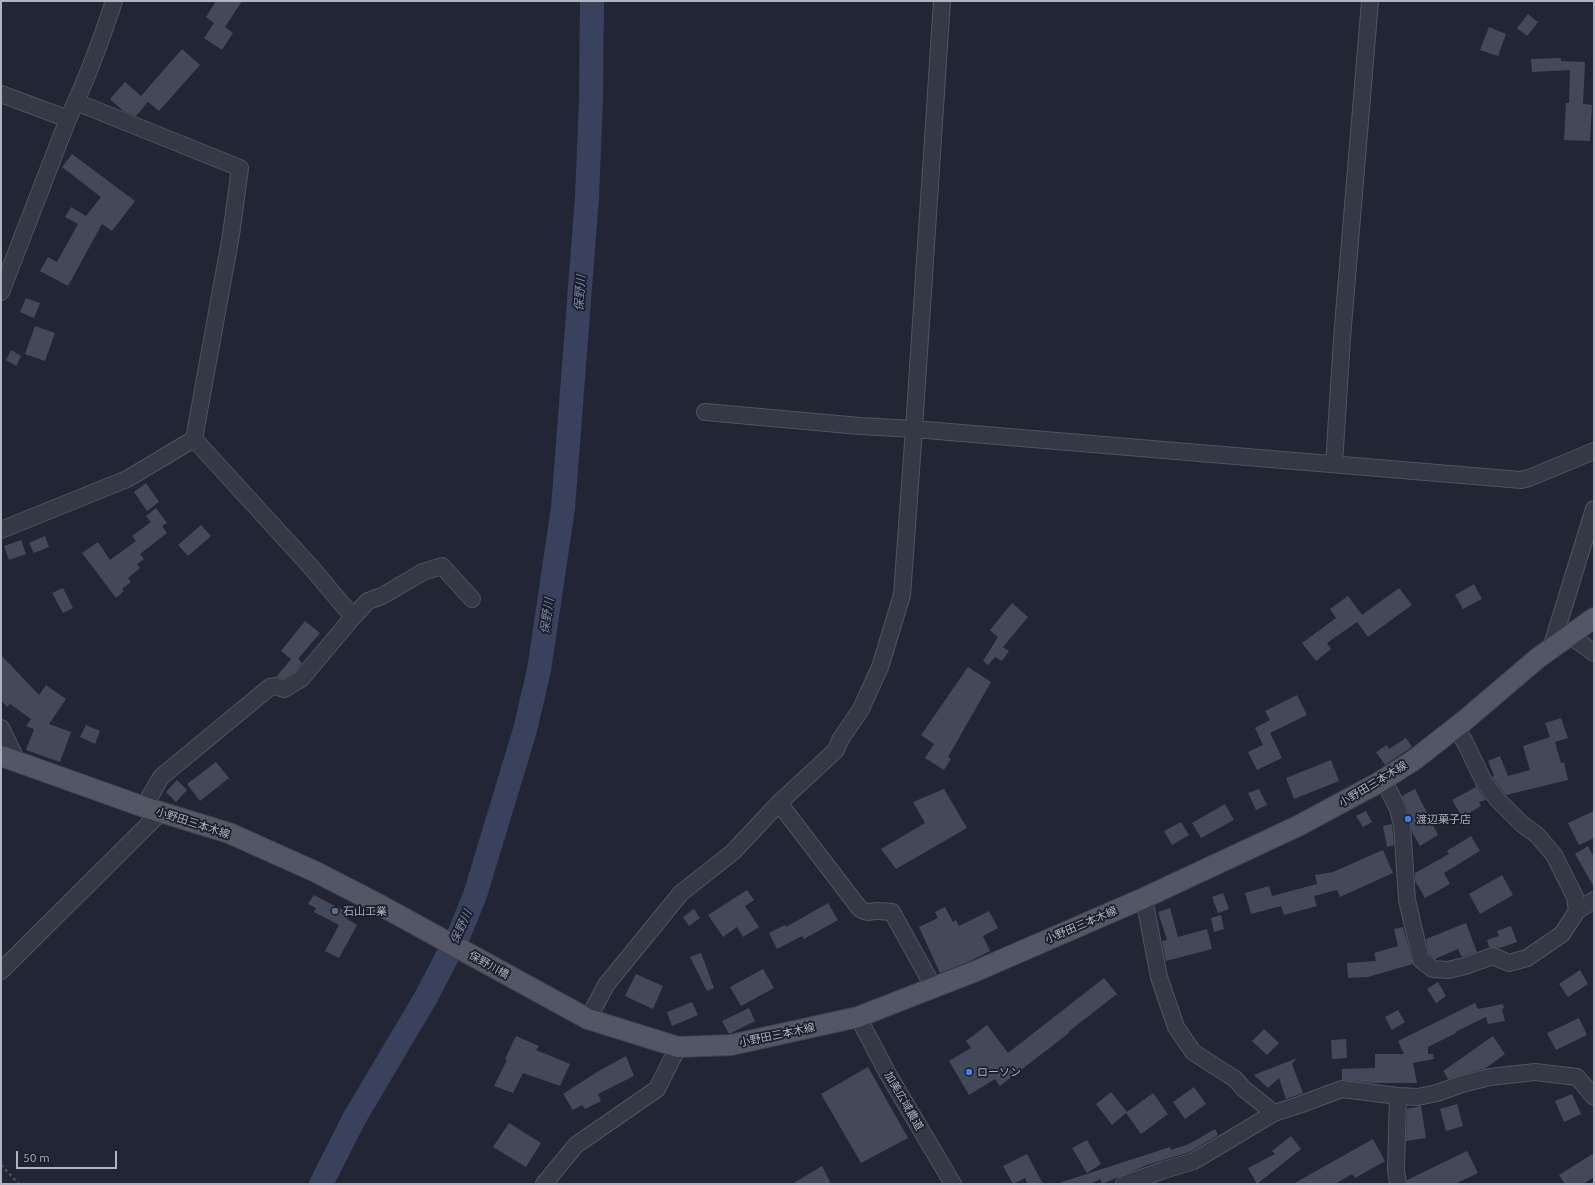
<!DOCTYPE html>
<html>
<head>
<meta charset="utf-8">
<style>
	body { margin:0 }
	#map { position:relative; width:1595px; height:1185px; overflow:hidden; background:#222634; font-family:Ubuntu,sans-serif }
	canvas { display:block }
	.frame { position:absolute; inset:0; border:2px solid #b0b3c2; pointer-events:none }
	.scale { position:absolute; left:16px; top:1151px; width:101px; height:18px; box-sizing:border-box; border:2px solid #b0b3c2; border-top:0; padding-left:5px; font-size:12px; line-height:14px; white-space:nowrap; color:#b0b3c2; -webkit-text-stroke:3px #1b1e2a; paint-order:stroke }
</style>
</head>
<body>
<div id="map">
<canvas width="1595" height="1185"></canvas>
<div class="frame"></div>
<div class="scale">50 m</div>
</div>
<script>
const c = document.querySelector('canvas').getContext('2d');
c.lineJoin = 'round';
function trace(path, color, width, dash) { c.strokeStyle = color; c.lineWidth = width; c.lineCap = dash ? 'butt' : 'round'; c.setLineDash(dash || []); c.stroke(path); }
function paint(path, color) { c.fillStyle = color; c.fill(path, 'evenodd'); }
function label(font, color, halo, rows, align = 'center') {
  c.font = font + ' Ubuntu,"Noto Sans JP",sans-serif'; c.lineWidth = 3.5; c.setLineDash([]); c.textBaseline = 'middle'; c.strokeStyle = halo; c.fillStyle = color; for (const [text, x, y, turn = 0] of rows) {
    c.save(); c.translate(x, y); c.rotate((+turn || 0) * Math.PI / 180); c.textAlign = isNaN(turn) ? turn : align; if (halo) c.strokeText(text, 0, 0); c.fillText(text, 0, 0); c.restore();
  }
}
trace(new Path2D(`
	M321,1184L355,1117L425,999L460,932L475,895L525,730L539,670L563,508L587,197L591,99L592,1`), '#39415c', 24);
paint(new Path2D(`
	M216,1H242L225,27L233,33L222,50L204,38L214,23L206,17Z
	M1528,14L1538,22L1527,36L1517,28Z
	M1489,27L1506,34L1498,56L1480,50Z
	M182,49L200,65L159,111L141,96Z
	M1561,58V61L1585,62L1583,104L1592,105L1590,141L1564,140L1566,103H1569L1570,70L1532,72L1531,59Z
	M125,82L148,102L136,116L123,111L110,99Z
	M72,154L135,201L112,231L102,224L68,286L40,271L48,257L57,262L78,224L65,217L71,207L86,216L101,197L62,167Z
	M26,298L40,303L34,318L20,312Z
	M35,326L55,333L45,361L25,354Z
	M11,350L21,356L16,366L6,360Z
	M146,483L159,502L147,511L134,492Z
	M156,508L167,523L162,526L167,533L140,554L144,559L137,564L140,568L128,578L131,582L122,589L124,591L116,598L82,553L98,542L110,560L136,541L132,536L151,522L146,516Z
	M201,525L211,536L188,556L178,545Z
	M45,536L49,547L34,553L29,543Z
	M21,540L26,554L9,560L4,546Z
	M1474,584L1482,599L1463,609L1455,595Z
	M63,588L73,608L63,613L52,593Z
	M1399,588L1412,605L1368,637L1357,622L1327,643L1331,649L1316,661L1302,643L1336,618L1330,609L1348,596L1362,615Z
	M1012,603L1028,617L1003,647L1009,651L1002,661L995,657L988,665L983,661L998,637L990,630Z
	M305,621L320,633L298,659L302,663L295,672L283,679L278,677L277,676L291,659L281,651Z
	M1,655L39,695L46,685L66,699L49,724L71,732L60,762L26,750L34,729L26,726L31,719L10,704L7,707L1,700Z
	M968,667L991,682L948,757L951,759L944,770L925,758L934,744L921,735Z
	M1297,695L1307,715L1270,733L1282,758L1257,770L1248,752L1263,745L1255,728L1270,720L1265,711Z
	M1561,718L1568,738L1555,742L1561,763L1564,762L1568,780L1506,795L1492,777L1494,776L1488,761L1500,756L1508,776L1530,770L1523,746L1550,737L1545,723Z
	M86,725L100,731L95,744L80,737Z
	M1406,738L1412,747L1385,765L1376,752L1387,745L1389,749Z
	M1331,760L1339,781L1294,799L1286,778Z
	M216,762L229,778L200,801L187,784Z
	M177,780L187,790L176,802L166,792Z
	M1476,787L1486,800L1479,802L1481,806L1462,817L1452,800Z
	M944,789L967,828L896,869L881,849L925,823L913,802Z
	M1259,789L1267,805L1256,810L1248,793Z
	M1415,789L1438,835L1420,846L1412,832L1407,807L1402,796Z
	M1225,804L1234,820L1201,838L1192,823Z
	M1366,811L1372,822L1363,827L1356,816Z
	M1594,811V838L1579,845L1568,823Z
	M1181,822L1189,835L1172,845L1164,831Z
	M1392,824L1394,845L1387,847L1383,826Z
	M1471,836L1480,851L1444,873L1450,884L1425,898L1415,881V873L1449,854L1447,851Z
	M1588,846L1594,857V887L1575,854Z
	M1383,850L1393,873L1340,897L1337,890L1314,896L1317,906L1284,915L1281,906L1251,914L1245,893L1269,886L1272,896L1317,884L1315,875L1333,872Z
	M1502,875L1513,895L1480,914L1469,894Z
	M747,890L754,900L745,906L759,927L743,937L737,927L723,937L708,915Z
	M1223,893L1229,909L1218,913L1212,897Z
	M314,895L350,914L347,919L357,925L339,958L325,951L339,925L314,912L316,908L308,904Z
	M828,903L838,920L804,939L802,936L777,949L769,933L785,925L786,927Z
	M945,907L953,922L956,920L959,926L989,911L998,928L983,936L990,951L968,962L940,973L919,927L938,918L935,912Z
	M1170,908L1178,937L1207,929L1212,949L1166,961L1162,941L1167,940L1158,912Z
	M694,909L700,918L689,926L683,917Z
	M1221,915L1224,929L1214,932L1211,918Z
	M1466,923L1477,952L1462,957L1458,949L1435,959L1429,954L1426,939Z
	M1511,926L1517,942L1500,948L1489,947L1487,940L1499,936L1497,931Z
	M1403,927L1413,964L1368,977L1348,978L1347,963L1376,961L1374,953L1398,946L1394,929Z
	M701,953L714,988L707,991L690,957Z
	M763,969L774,988L741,1006L730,987Z
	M1580,970L1588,984L1568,997L1559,984Z
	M636,974L663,986L653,1009L625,996Z
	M1104,978L1117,994L1068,1032L1069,1033L1000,1086L995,1079L969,1095L949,1061L971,1048L966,1041L987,1025L1008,1053Z
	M1438,982L1446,996L1436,1003L1427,989Z
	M692,1002L698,1015L672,1026L667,1012Z
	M1475,1003L1478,1009L1503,1004L1504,1008L1502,1009L1505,1021L1488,1024L1486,1017L1455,1032L1456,1033L1428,1047V1054H1433L1434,1059L1413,1063L1417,1083H1373L1342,1080V1069L1375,1068V1054H1404L1398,1041Z
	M749,1008L755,1021L729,1034L722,1021Z
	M1398,1010L1405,1022L1392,1030L1385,1017Z
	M1579,1018L1587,1035L1556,1050L1547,1033Z
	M1264,1029L1279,1043L1267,1055L1252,1041Z
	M516,1036L539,1046L536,1050L570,1064L560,1086L523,1073L513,1093L494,1086L507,1060L505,1059Z
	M1493,1036L1505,1054L1486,1068L1448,1079L1443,1071Z
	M1346,1039L1347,1058L1332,1059L1331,1040Z
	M626,1056L634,1076L598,1094L601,1101L585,1109L582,1105L573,1110L563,1094L597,1072Z
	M1297,1058L1292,1064L1303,1093L1286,1099L1279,1078L1268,1088L1254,1075Z
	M868,1067L908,1138L861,1163L821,1094Z
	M1194,1087L1206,1104L1185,1119L1173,1102Z
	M1111,1092L1127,1112L1153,1093L1168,1114L1141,1134L1126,1113L1112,1125L1096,1104Z
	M1572,1094L1581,1114L1564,1122L1555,1101Z
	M1457,1104L1463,1126L1446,1131L1440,1109Z
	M1421,1106L1426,1138L1406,1141L1407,1109Z
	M509,1123L541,1143L526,1167L493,1147Z
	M1215,1129L1218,1135L1190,1152L1147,1165L1102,1184L1100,1179L1091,1184H1062V1182L1170,1147L1171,1150L1189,1144Z
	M1291,1136L1301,1149L1257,1184L1248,1168L1275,1154L1272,1151Z
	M1373,1139L1385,1161L1355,1178L1352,1174L1335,1184H1293Z
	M1087,1140L1101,1164L1087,1173L1072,1148Z
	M1467,1151L1478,1173L1455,1184H1407V1180Z
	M1594,1153V1177L1583,1184H1565L1559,1175Z
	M1027,1154L1043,1184H1028L1025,1178L1013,1184L1003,1166Z
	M822,1166L831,1184H792Z`), '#444959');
const minor = new Path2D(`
	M1,94L68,119
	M76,102L240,168L231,235L194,439
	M1,292L68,119C86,81 101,41 114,1
	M705,412L860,426L914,429L1521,480L1529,478L1594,451
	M194,439L310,566L353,617
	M1334,464L1342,338L1370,1
	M1,530L127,479L194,439
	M1571,636L1594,653
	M1551,648L1594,509
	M1455,727L1465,742L1484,782L1498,800L1522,824L1537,835L1554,855L1575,897L1577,911
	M1,728L17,761
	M1383,779L1398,809L1402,825L1407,900L1421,960L1433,969L1448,970L1465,966L1493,956L1509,963L1527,958L1562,934L1577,911L1594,900
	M779,803L860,909C871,915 870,910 879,911C883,911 888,912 892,912L934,988
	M144,807L161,777L270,687L276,686L284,689L301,679L353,617L368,601L382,596L423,572L442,566L472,599
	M1144,898L1159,977L1176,1027L1193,1052L1235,1079L1244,1089L1274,1113
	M1,971L161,812
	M858,1017L888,1074L953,1184
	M588,1019L606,985L681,893L733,852L779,803L836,750L840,740L861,709L880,667L902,595L914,429L942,1
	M544,1184L576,1145L657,1089L678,1047
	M1124,1184L1164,1170L1194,1161L1274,1113L1299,1105L1342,1089L1398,1096L1418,1097L1437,1093L1462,1084L1490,1077L1535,1072L1577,1077L1594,1097
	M1398,1184L1396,1170L1398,1096`);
const major = new Path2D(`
	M1,756L144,807L229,833L316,872L378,904L588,1019L678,1047L731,1045L858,1017L976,971L1144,898L1298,826L1378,783L1414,760L1464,721L1538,658L1594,618`);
trace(minor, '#505360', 18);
trace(major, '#3f424f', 22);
trace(new Path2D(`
	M1,1165L19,1184`), '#434f55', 2.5, [3, 3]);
trace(minor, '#353945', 16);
trace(major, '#535765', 20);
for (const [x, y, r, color] of [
	[1408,819,4,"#3f7fe0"],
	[335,911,4,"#5c6f8a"],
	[969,1072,4,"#3f7fe0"]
]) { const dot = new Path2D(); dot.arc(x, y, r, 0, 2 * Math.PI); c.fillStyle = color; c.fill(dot); trace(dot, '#1b1e2a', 1.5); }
label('11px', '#b0b3c2', '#1b1e2a', [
	["小野田三本木線",1373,784,-31],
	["小野田三本木線",193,823,18],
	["小野田三本木線",1081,925,-23],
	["保野川橋",489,965,29],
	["小野田三本木線",777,1035,-12],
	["加美広域農道",904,1101,60]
]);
label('11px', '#b0b3c2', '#1b1e2a', [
	["渡辺菓子店",1416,819],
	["石山工業",343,911],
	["ローソン",977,1072]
], 'left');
label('italic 12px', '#7b86a7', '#1b1e2a', [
	["保野川",580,293,-86],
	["保野川",547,616,-82],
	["保野川",461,927,-66]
]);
</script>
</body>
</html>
